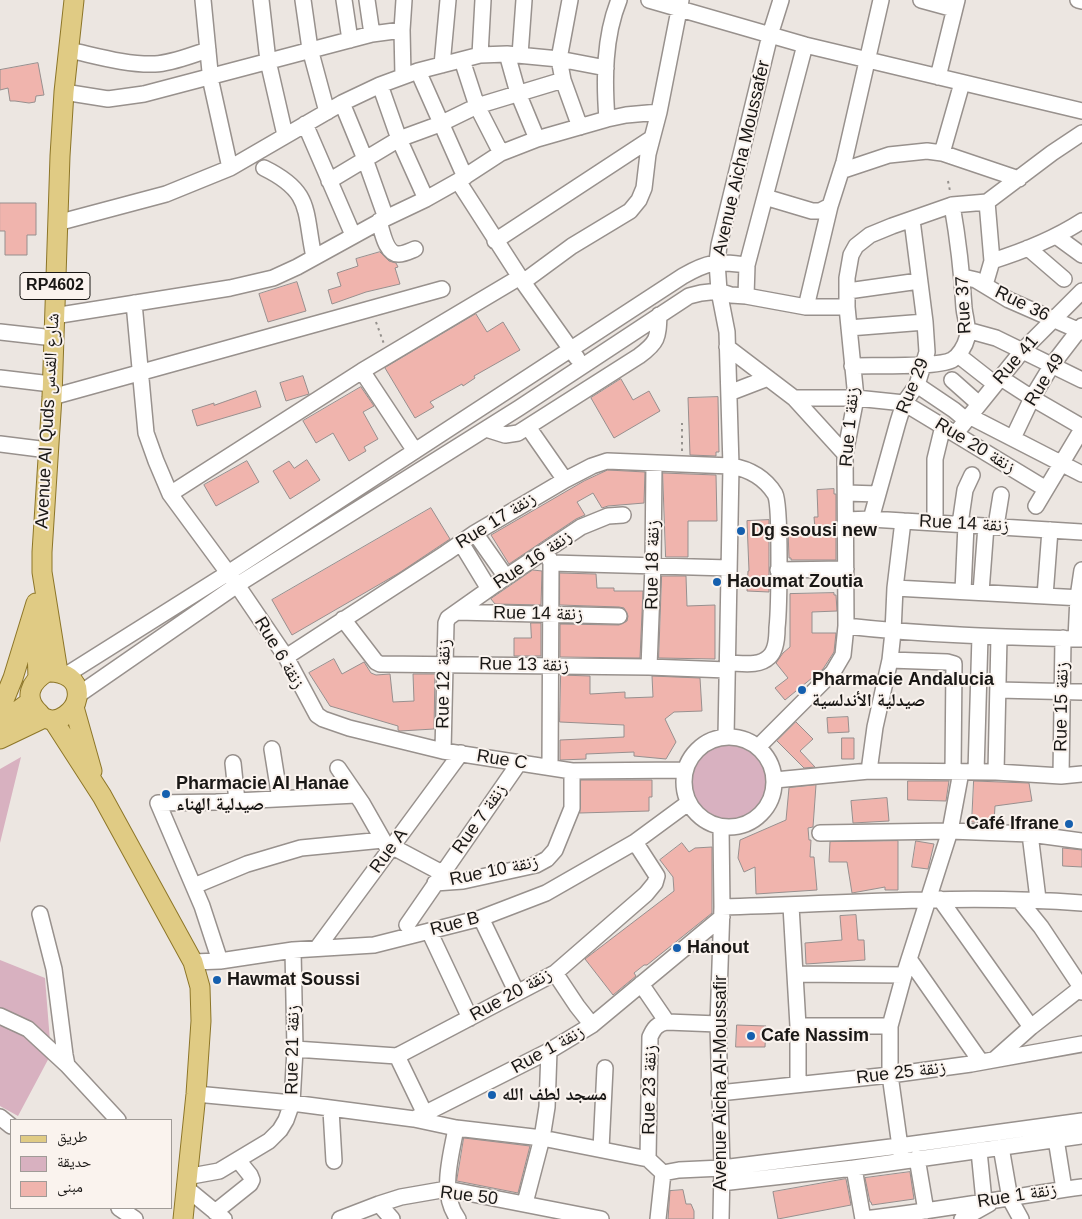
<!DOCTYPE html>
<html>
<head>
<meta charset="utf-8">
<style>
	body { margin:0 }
	#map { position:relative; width:1082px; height:1219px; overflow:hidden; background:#ece6e1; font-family:Arial,"Noto Naskh Arabic",sans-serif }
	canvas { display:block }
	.legend { position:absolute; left:10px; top:1119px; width:162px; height:90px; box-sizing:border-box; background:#faf3ee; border:1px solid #a09b97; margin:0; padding:6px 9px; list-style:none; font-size:15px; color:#191715 }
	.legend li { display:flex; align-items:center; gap:10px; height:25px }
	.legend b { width:25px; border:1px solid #a09b97 }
</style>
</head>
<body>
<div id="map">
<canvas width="1082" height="1219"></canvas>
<ul class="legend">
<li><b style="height:6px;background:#e0cb84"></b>طريق</li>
<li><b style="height:14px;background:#d8b1c0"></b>حديقة</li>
<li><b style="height:14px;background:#f0b4ad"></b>مبنى</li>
</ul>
</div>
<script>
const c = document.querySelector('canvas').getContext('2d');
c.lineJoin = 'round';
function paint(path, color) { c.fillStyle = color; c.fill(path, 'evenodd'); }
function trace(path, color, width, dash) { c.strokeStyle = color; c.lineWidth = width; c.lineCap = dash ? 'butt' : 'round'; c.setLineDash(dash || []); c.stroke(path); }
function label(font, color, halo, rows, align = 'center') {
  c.font = font + ' Arial,"Noto Naskh Arabic",sans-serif'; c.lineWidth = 4; c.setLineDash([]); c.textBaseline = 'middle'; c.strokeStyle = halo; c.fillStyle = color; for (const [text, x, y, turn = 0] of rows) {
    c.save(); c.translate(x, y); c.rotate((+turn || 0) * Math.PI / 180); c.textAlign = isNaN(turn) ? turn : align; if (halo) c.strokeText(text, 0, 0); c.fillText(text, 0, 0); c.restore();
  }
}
paint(new Path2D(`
	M690 781a39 39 0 1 1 78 0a39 39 0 1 1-78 0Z
	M21,757L0,843V769Z
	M0,960L45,978L51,1054L18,1116L0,1106Z`), '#d8b1c0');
const building = new Path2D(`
	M38,63L44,95L36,96L35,102L29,103L15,101H10L8,88L0,90V70Z
	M0,203H36V235H27V255H5V231H0Z
	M380,252L389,261L396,263L398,267L395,268L400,284L366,292L332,304L328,290L341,286L337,273L358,266L356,259Z
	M297,282L306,311L268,322L259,294Z
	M476,314L487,332L503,322L520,350L474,376L475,378L463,386L462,384L430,402L434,407L415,418L385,368Z
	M303,376L309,394L286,401L280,383Z
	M621,379L633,400L649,391L660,411L614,438L591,398Z
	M361,387L374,406L363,412L378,439L364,447L366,451L349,461L333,433L316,443L303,421Z
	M256,391L261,407L197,426L192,410L214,403V405Z
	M718,397L719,452H716V456L690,455L688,398Z
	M307,460L320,480L290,499L273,471L289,461L294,468Z
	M247,461L259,482L216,506L204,485Z
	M608,470L645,472L644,503L608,506L602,508L593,493L577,502L585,515L576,519L509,564L491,535L584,481Z
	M663,473L716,475L717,521H688V557H666Z
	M834,489V494H836V560H791V558H789L788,530L815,529L814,517H818L817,490Z
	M431,508L450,539L399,573L292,635L272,600Z
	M769,520V592L747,591L748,571H749L747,521Z
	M533,570L542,571L541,605L495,604L491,599Z
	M560,573L596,574L597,588H614V591H643L640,658L560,657V624L619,625L627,621L628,616L624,608L619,607L560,605Z
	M662,576H686L687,606L715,605V659L659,658Z
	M834,593V595H836L837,611L812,612V633H836L834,652L823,669L785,700L775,688L788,678L776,663L783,653L790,647V594Z
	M531,623H541V656H514V638H531Z
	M334,659L342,674L364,662L371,673L376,675L390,674L393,702L414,701L413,674H435L434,729L400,731L398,730V726L330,706L309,673Z
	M561,675L590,676V694L625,692V698L653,697L652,676L700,678L702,711L674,712L665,719L676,742L666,759L634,756V752L586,754V759L560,760V740L624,737V725L560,722Z
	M848,717L849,732L828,733L827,718Z
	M796,722L813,739L800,751L815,767L804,768L777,741Z
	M842,738H854V759H842Z
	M581,780H652V797H649V811L580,813Z
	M908,781H949L946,801L908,800Z
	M974,781L1029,783L1032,801L995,806L994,823L972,822Z
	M816,785L813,827L808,828L809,840H811L810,857H814L817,890L756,894L755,867L744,872L738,858L740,840L786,820L789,788Z
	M887,798L889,821L853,823L851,801Z
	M898,841V890H885V887L852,893L847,862H829L830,842Z
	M916,841L934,844L928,869L912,867Z
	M682,843L689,852L695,848L712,847V913L647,965H644L634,973L636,976L613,995L585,959L674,891L673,877L660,860Z
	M1063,848L1082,850V867L1063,866Z
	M856,915L858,940H864L865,960L806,964L805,943L842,940L840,916Z
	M737,1025L766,1026L765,1047H736Z
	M464,1138L530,1146L518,1193L457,1181Z
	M910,1172L914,1199L872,1205L871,1202H870L865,1178Z
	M846,1179L851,1205L778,1219L773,1192Z
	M683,1190L686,1204H691L694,1211V1219H668L670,1191Z`);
paint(building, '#f0b4ad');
trace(building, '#978f8e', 1);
const minor = new Path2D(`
	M203,0L211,82L230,168
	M261,0L268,61L285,135
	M303,0L310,49L327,112
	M344,0L350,40
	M367,0L372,34
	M570,0L559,59L563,80L580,127
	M649,0L805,45L1082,111
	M921,0L954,9
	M1078,0L1082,1
	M69,50C97,56 126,65 155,64C173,63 191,55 208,50
	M507,54L518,93L537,139
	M480,55L483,0
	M520,55L524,0
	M462,60L477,106L501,153
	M442,65L448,0
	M418,71L465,177
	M403,76L402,30L404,0
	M938,77L957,0
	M380,85L399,139L426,199
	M64,92L108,99L144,94L372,34L402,30
	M342,103L365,159L386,218
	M607,119C604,80 604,37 619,0
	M305,124L353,235
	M942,153L962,83
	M264,168C313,192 304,211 314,257
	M841,171L889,155L927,151L942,153L1019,179
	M329,181L399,139L440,124L477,106L563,80
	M458,181L523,282L577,358
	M765,197L812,211H820L830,206
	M987,202L1052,153L1082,133
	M379,221C382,231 386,255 399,254C404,254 410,251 415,249
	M57,223L166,194L230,168L342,103L380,85L418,71L480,55L507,54L559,59L606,68
	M1056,236L1082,255
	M495,241L652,138
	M1028,248L1064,279
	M992,261C1024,251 1054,239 1082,221
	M963,277L976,280L1009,300L1082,332
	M523,282L572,246L630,211L639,200L644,188L648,154L659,112L681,0
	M985,285L992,261L987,202
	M848,291L919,281
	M746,296L747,265L805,45
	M134,303L146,433L156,461L170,494L237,585L286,657L317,715L323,719L349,728L443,751L572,771L685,770
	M806,307L830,206L844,162L881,0
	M54,316L230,288L273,278L297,267L386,218L426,199L458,181L501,153L537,139L607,119L626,115L659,112
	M849,328L925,322
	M967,330L996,338L1082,380
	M0,332L54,338
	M727,347L794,398L845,454
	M958,355L995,384
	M852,366C873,365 936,368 952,360C959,356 965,346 967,338C969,327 965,318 964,308C962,273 958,239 952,205
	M362,371L415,451
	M0,378L51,384
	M1001,378L1032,398L1082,427
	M952,380L979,404
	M917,385L954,410L966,420
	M729,393L768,378
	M52,397L442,289
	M794,398H856L904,403L1046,489
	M969,416L1082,474
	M528,427L565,480
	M486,429L505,435L518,433L639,356C658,342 658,338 659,315
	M956,433L1023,350L1082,291
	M1013,438L1032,398L1052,365L1082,326
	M0,444L48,450
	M846,493L878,494
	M170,494L362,371L520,277
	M1036,506L1082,429
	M871,519L898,422L904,403L917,385L927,352L925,322L912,220
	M846,520L871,519L1082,532
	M935,523V459L943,426
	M960,524L965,490L972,475
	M996,526L1001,495
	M475,533L506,577
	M461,543L489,589
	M547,553L551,563L729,568
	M778,570L846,569
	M895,588L1082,598
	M963,591L966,525
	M981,592L986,526
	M1045,596L1050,530
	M457,612L619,616
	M343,619L376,662L380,664L649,667L727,670
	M846,626C924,635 1003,637 1082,639
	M1076,639L1078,597L1082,570
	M286,657L446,553L475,533L565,480L592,466L607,461L731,466C749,469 765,478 775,494C781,505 779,610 777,628C777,637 776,651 769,657C759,667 741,663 728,663
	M890,660L947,662L954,664L953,772
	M649,667L653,565L654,463
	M66,675L228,573L683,276C711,260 717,262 747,265
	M998,690L1082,692
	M78,695L237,585L519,408L689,296L701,293L719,291L731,295L746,296L806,307H847
	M684 782a45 45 0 1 1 90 0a45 45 0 1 1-90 0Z
	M726,737L731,466L727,332L719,291L717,262L719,245L770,35L781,0
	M758,747L833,672L843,655L846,626L845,454L856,398L847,307V278L851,255L856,246L870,235L892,226L952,205L987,202
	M272,749L280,799
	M443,751L446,623L448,618L506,577L581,527L608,516L623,515
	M233,763L237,801
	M550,767L551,563
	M338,768L362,803L387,847
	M869,771L875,727L890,660L893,632L895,588L903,521
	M976,772L980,636
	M996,772L999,637
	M1061,776L1063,638
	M775,780L869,771L996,772L1061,776L1082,774
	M820,833L950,831L1030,834L1082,841
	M1030,834L1038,899
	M393,847L442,873
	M435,883L463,881L536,865L547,859L555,850L572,808V771
	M194,886L247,864L301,848L383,840
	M940,899L1031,1027
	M1019,900L1041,927L1081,987L1082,992
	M791,906L798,1026V1084
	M722,907C842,904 962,894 1082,903
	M40,914L54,969L65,1055L67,1065L118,1120
	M481,918L517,993
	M407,925L519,763
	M429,931L470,1018
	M318,947L461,753
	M909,959L981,1062
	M220,961L202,906L158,803L216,802L356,795
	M193,962L220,961L293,950L374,945L481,918L546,893L635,842L688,803
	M555,973L577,1006L592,1025
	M795,974L904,975
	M641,984L667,1022
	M0,1016L28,1029L67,1065
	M798,1026H890
	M295,1049L397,1056L555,973L646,894L655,883L657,876L635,842
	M397,1056L425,1114
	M995,1059L1031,1027L1082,987
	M719,1093L890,1075L971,1064L1082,1044
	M196,1094L292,1103L414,1119L549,1051L592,1025L722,917
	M331,1110L334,1161
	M0,1117L11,1126
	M414,1119L456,1128L542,1138L648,1159L663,1173
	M456,1128C451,1157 439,1193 458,1219
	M1056,1139L1064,1189
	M1001,1147L1010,1199L1021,1219
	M601,1149L605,1068
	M979,1151L984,1201
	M917,1158L926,1211
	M648,1159L650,1037C654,1028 657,1024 667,1022L718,1024
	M902,1161L890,1075V1026L904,975L950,831L961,772
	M854,1168L863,1219
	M186,1177L219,1171L269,1141L280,1130L286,1120L292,1103L295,1049L293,950
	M721,1183L854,1168L1082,1136
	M185,1187L224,1219
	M525,1203L542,1138L547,1107L549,1051
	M379,1204L392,1219
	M119,1208L135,1219
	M215,1212L250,1184L252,1180L250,1175L238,1160
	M340,1219L379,1204L401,1197L447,1189L601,1219
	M658,1219L663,1173L679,1170L722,1168L899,1146L1082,1121
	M721,1219L722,1168L718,1024L722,907L721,827
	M863,1219C937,1211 1009,1197 1082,1187
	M962,1219L989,1204`);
const major = new Path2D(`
	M36,619L38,678
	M47,672C63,671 80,679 77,698C75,711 58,725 45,718C43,718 40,714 39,713C23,698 30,682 47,672Z
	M58,672L42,572V552L52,397L60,156L64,92L74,0
	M74,707L92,771
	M0,710L13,678L36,603
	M53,720L102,796L193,962L200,987L201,1021L196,1094L183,1219
	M0,724L31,701
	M0,739L44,718`);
trace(minor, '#98918d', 18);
trace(major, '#8d7628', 21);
trace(new Path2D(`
	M948,181L950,191
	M376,322L384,344
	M682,451V423`), '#94908c', 2, [2.5, 4]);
trace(minor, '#fff', 15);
trace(major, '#e0cb84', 19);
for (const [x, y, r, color] of [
	[741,531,5,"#155fae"],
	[717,582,5,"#155fae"],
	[802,690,5,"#155fae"],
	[166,794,5,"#155fae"],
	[1069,824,5,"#155fae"],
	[677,948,5,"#155fae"],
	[217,980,5,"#155fae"],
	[751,1036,5,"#155fae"],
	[492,1095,5,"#155fae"]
]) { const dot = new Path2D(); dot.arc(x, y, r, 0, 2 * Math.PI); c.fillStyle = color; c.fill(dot); trace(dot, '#faf3ee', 2); }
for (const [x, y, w] of [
	[55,286,70]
]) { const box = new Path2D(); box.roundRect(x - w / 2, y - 13.5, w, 27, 4); c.fillStyle = '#faf3ee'; c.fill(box); trace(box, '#191715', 1); }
label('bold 16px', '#191715', null, [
	["RP4602",55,286]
]);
label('18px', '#191715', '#faf3ee', [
	["Avenue Aicha Moussafer",742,158,-77],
	["Rue 36",1022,304,26],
	["Rue 37",964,305,-93],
	["Rue 41",1016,360,-49],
	["Rue 49",1045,380,-58],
	["Rue 29",913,386,-68],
	["Avenue Al Quds شارع القدس",48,421,-87],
	["Rue 1 زنقة",850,427,-85],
	["Rue 20 زنقة",975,446,31],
	["Rue 17 زنقة",496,521,-32],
	["Rue 14 زنقة",964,524,3],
	["Rue 16 زنقة",533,560,-34],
	["Rue 18 زنقة",653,565,-89],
	["Rue 14 زنقة",538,614,1],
	["Rue 6 زنقة",279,653,59],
	["Rue 13 زنقة",524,665,1],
	["Rue 12 زنقة",444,684,-89],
	["Rue 15 زنقة",1062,707,-89],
	["Rue C",502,760,9],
	["Rue 7 زنقة",480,819,-55],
	["Rue A",389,851,-54],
	["Rue 10 زنقة",494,871,-12],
	["Rue B",455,924,-15],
	["Rue 20 زنقة",511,995,-29],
	["Rue 21 زنقة",293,1050,-89],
	["Rue 1 زنقة",548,1050,-29],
	["Rue 25 زنقة",901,1073,-7],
	["Avenue Aicha Al-Moussafir",721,1083,-90],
	["Rue 23 زنقة",650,1090,-89],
	["Rue 50",469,1196,7],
	["Rue 1 زنقة",1017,1196,-9]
]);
label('bold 18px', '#191715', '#faf3ee', [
	["Dg ssousi new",751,531],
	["Haoumat Zoutia",727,582],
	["Pharmacie Andalucia",812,680],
	["صيدلية الأندلسية",812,701],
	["Pharmacie Al Hanae",176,784],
	["صيدلية الهناء",176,805],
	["Café Ifrane",1059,824,"right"],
	["Hanout",687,948],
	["Hawmat Soussi",227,980],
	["Cafe Nassim",761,1036],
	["مسجد لطف الله",502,1095]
], 'left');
</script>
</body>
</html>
